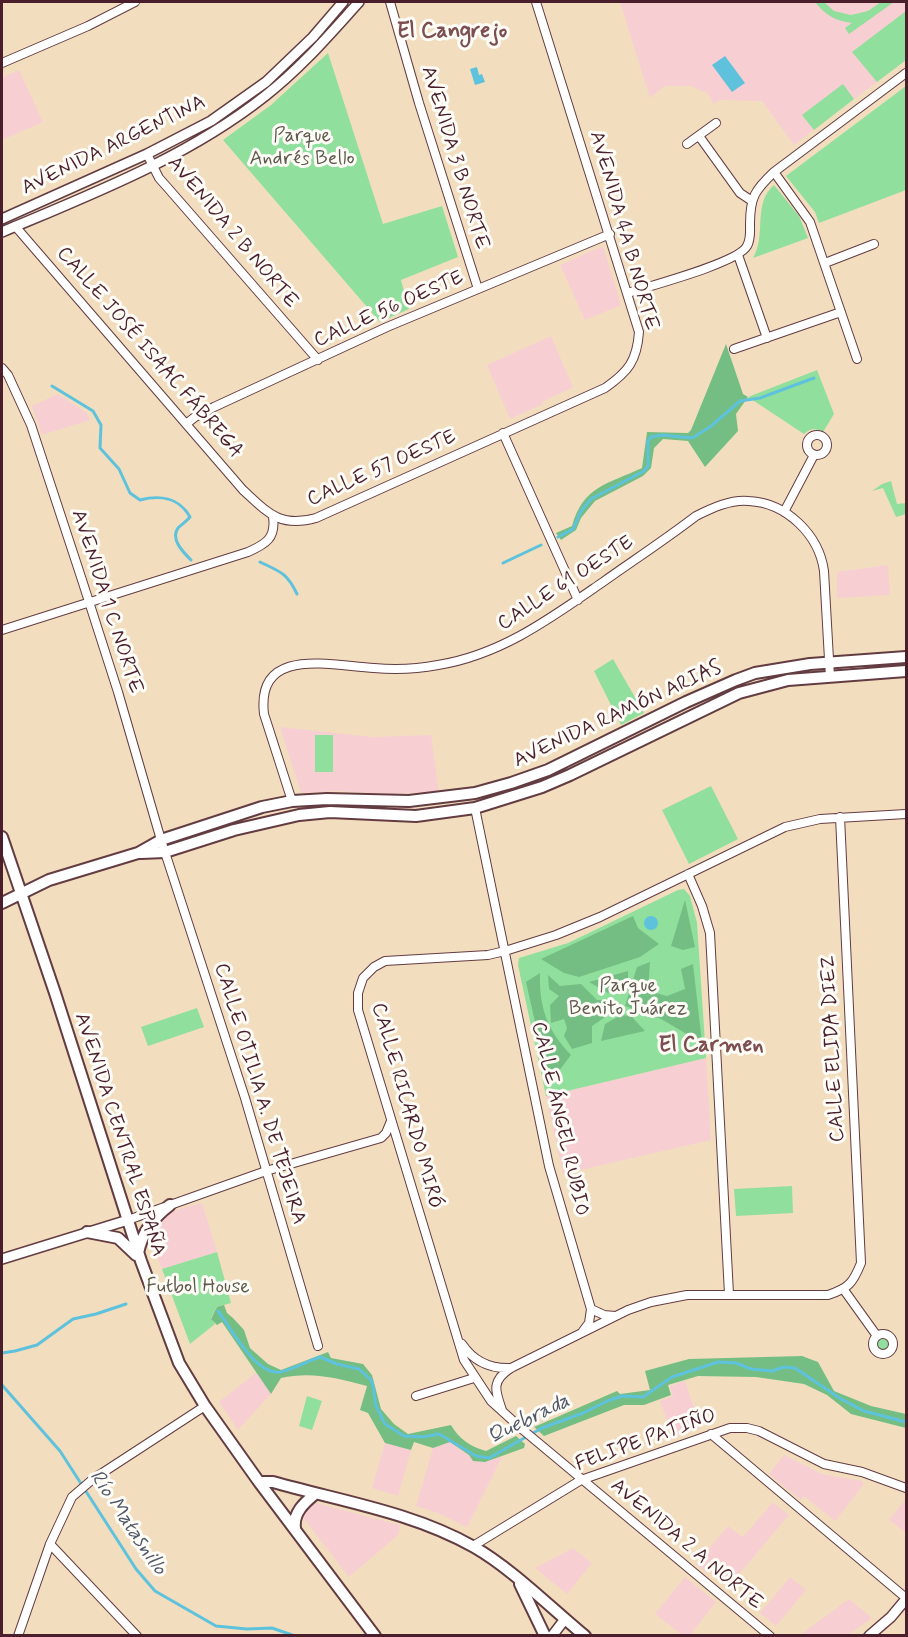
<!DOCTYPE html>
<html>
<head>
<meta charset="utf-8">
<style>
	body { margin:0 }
	#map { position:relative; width:908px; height:1637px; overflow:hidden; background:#f2debf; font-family:Mynerve,sans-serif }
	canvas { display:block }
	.frame { position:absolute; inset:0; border:3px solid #4a1f2b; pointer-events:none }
</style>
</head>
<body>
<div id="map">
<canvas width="908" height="1637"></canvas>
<div class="frame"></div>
</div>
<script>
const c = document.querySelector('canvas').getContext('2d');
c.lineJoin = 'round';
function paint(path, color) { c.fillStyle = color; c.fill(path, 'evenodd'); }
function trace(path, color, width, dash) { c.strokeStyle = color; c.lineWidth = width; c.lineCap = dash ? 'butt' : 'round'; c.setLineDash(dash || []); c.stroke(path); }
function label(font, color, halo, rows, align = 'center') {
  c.font = font + ' Mynerve,sans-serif'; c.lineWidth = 6; c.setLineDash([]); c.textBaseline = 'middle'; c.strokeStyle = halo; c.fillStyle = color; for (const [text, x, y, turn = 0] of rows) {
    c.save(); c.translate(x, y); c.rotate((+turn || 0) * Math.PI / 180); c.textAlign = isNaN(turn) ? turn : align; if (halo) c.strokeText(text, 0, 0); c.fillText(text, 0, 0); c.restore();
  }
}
paint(new Path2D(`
	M620,2H906V60L794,145L762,101L720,100L714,104L707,93L690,86H665L650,98Z
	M19,70L43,122L2,140V78Z
	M603,246L621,305L585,320L560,265Z
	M551,336L573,387L542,402L543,404L510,419L487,365Z
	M58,394L87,413L90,420L42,435L32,406Z
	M888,565L890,595L837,598V572Z
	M280,727L371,737L431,735L439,792L390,794L335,791L301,793Z
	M706,1058L711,1140L563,1174L546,1096Z
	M202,1203L217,1252L162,1269L151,1240L153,1228L159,1220L172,1211Z
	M257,1372L271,1394L238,1430L219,1402Z
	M685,1381L701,1428L673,1437L660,1401L673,1396L670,1386Z
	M450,1442L469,1455L473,1461L485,1462L503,1455L467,1527L438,1513L416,1506L433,1448Z
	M385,1443L411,1450L398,1496L372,1488Z
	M784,1455L822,1474L862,1481L864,1484L835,1521L804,1496L801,1500L769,1474Z
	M906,1499V1533L889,1520Z
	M773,1502L789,1515L729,1586L710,1571L707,1573L696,1564L728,1526L743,1537Z
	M316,1503L400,1525L398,1535L349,1577L301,1515L309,1505Z
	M573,1548L592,1563L567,1594L535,1568Z
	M685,1577L716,1602L690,1635H682L655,1614Z
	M790,1577L806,1590L776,1626L760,1613Z
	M849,1599L872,1618L848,1635H800Z`), '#f7cfd3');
paint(new Path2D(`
	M815,2H824L834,11L851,15L868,11L881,2H894L849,34L845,28L852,23C836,21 825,15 815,2Z
	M906,11V60L877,82L852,52Z
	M328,53L383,224L442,206L458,257L401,280L409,309L380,322L223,140L271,105Z
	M843,84L854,99L814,130L802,115Z
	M906,86V190L819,223L815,212L786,176Z
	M774,185L799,216L808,238L753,258C767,235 752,204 774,185Z
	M817,370L834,414L823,432C815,428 810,428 804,434L748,397Z
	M891,481L897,504L906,503V514L896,517L883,488L872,491L882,484Z
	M613,659L644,713L621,725L594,671Z
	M315,735H333V772H315Z
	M711,786L738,839L689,864L662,810Z
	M684,889L690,896L697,923L706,1058L546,1096L518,965L519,958L568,943L678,890Z
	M197,1008L204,1027L148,1046L141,1027Z
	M792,1186L793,1213L736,1216L734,1189Z
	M217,1252L231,1303L217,1307L211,1318L215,1324L190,1344L162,1269Z
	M877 1344a7 7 0 1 1 14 0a7 7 0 1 1-14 0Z
	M307,1396L322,1401L312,1430L299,1426Z`), '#91df9c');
paint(new Path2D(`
	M726,344L743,394L748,397L736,414L738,431L705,467L688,441L663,439L654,448L651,468L643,476L595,501L581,518L576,530L561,540L556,533L572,526C583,486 608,484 642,468L647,432L688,433L691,430Z
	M685,900L695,947L683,950L671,946Z
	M633,916L638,928L659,944L640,957L579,977L564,973L541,959Z
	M650,962L648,991L667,996L685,989L681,969L693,964L702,1043L661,1019L625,1006L637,967Z
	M628,971V983L608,993L589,982Z
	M540,973C539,1007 547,1030 571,1055L549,1084L526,982Z
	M548,975L560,986L581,984L597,1000H611L614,1011L592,1026V1043L572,1049L564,1036L567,1028L564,1019L551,1023L550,1005L559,996L549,989Z
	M621,1015L631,1016L645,1031L601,1041L605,1024Z
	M224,1305L227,1313L233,1318L244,1330L250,1348L268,1364L281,1370L328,1352L331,1358L363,1364L372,1375L381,1409L394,1424L408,1434L451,1425C459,1439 471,1447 486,1451L516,1436L525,1444L524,1448L485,1462L473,1461L469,1455L450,1442L433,1448L414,1442L411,1450L385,1443L368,1413L360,1410L367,1386C338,1378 311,1371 281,1378L271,1394L222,1322L217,1325L211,1319L217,1307Z
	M802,1356L818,1362L834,1391L871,1406L906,1414V1428L851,1414L827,1395L804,1384L756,1377L698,1376L668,1385L671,1395L644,1405H624L544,1436L534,1427L617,1391L620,1394L650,1390L645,1371L689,1359Z`), '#74be84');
paint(new Path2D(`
	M725,56L745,83L732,92L712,65Z
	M477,67L479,75L482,74L485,82L475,85L470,69Z
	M644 923a7 7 0 1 1 14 0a7 7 0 1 1-14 0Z`), '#5fc2dd');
trace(new Path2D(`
	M52,386L93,411L101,425L100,448L119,469L130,493L140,500C159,495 179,497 190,517C186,522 182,524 178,528C170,539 183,552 191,560
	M558,537L573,529L581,511L591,499L644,471L648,466V441L651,437L662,435L692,438L710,427L740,401L760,398L814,378
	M260,562C281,572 287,573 297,594
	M503,563L541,545
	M218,1311C231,1328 255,1375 280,1372C291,1370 308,1361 320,1357L337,1364L359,1369L372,1381L376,1406L385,1424L404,1436L422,1437L439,1434L476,1456L489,1458L542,1428L583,1413L607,1401L622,1396L643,1397L672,1377L718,1362L736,1363L751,1369L772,1371L784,1367L795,1368L841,1399L864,1411L906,1422
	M2,1353L15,1351L37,1345L73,1319L96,1314L126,1304
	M2,1385L60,1451L136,1569L155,1591L216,1626L247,1629L272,1628L295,1636`), '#5fc2dd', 3);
const minor = new Path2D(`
	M390,2L419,103L478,289
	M2,63L88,26L135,2
	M699,136L740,193L752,201
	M687,144L716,123
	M147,154L159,178L167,187L318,360
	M774,172L810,222L857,359
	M15,226L243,490C268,513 280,528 316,518L605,388C628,372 637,361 639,332L536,2
	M738,255L767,338
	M825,263L874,244
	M628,293C649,286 738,263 747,246C751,239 750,232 750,224C750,197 755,190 774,172L906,73
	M734,349L841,312
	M2,368L8,375L31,425L82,580L118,692L161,840L245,1098L318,1346
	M186,424L195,417L214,407L387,327L610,234
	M503,433L578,600
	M807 445a10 10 0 1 1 20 0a10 10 0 1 1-20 0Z
	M784,512L814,455
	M2,630L248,552C266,544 276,538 273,517
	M292,801L264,714C256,645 332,666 374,668C395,670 417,669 438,665C501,655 551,618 603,582C634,560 666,539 696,516C712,508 731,499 749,501C787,503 819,535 824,571L830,677
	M475,808L549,1166L591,1309L589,1323L583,1331
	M688,874L702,906L710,933L729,1294
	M128,1220L266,1171L381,1138L386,1133L391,1121
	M844,1290L877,1336
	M591,1309L604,1315L615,1316
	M873 1344a10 10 0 1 1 20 0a10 10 0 1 1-20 0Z
	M462,1344C474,1362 490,1369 511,1368
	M416,1396L474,1378
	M502,1410C495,1390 491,1381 511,1368L628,1310L651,1302L687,1295H828C849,1288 853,1283 861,1263L840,817
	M711,1434L906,1598
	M50,1544L137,1636
	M473,1546L581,1480L730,1428H747L759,1431L824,1464L862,1472L906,1488
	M18,1636L50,1544L72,1497L93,1479L205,1406
	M770,1636L523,1430L491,1401L464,1360L358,1010V993L363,978L374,967L385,961L488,955L505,951L556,935L600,917L785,827L820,819L906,814`);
const tertiary = new Path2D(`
	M2,219L147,154L211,121L266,82L313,37L343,2
	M2,232C92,194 188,157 265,96C301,68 329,35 359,2
	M2,1259L128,1220
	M552,1636L565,1619
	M869,1636L891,1617L906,1599`);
const secondary = new Path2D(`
	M2,837L55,993L141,1261L179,1363L205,1406L259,1482L375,1636
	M141,853L165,852L234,830L299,815L330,812L416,816L475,808L542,787L570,775L739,693L788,680L906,671
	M2,903L49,880L138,853L161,840L262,807L292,801L327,799L409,801L475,793L511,783L548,770L686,702L736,680L755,673L810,664L906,657
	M87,1232L118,1238L136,1255
	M138,1253C143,1231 152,1219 170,1205
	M259,1482H273C340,1501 412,1512 474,1547C511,1568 551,1608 585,1636
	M295,1528C293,1513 304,1503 315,1494
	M520,1584L545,1636`);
trace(minor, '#633c41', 10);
trace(tertiary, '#633c41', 12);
trace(secondary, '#633c41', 14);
trace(minor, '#fff', 8);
trace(tertiary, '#fff', 9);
trace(secondary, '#fff', 10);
label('20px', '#5f594d', '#fdfcf7', [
	["Parque",302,137],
	["Andrés Bello",302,160],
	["Parque",628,987],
	["Benito Juárez",628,1010],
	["Futbol House",198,1288]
]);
label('20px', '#4a1f2b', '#fdfcf7', [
	["AVENIDA ARGENTINA",114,146,-26],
	["AVENIDA 3 B NORTE",454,158,73],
	["AVENIDA 4A B NORTE",623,231,74],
	["AVENIDA 2 B NORTE",232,233,50],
	["CALLE 56 OESTE",389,310,-24],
	["CALLE JOSÉ ISAAC FÁBREGA",149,353,49],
	["CALLE 57 OESTE",382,469,-24],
	["CALLE 61 OESTE",566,584,-33],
	["AVENIDA 1 C NORTE",106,602,72],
	["AVENIDA RAMÓN ARIAS",618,715,-25],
	["CALLE ELIDA DIEZ",834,1049,-93],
	["CALLE OTILIA A. DE TEJEIRA",259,1094,73],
	["CALLE RICARDO MIRÓ",406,1106,74],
	["CALLE ÁNGEL RUBIO",559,1119,77],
	["AVENIDA CENTRAL ESPAÑA",119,1135,72],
	["FELIPE PATIÑO",646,1441,-20],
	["AVENIDA 2 A NORTE",686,1545,40]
]);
label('italic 21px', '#515869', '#fdfcf7', [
	["Quebrada",529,1420,-26],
	["Río Matasnillo",127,1523,56]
]);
label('bold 22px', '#7c4e50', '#fdfcf7', [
	["El Cangrejo",452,32],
	["El Carmen",711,1046]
]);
</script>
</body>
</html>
